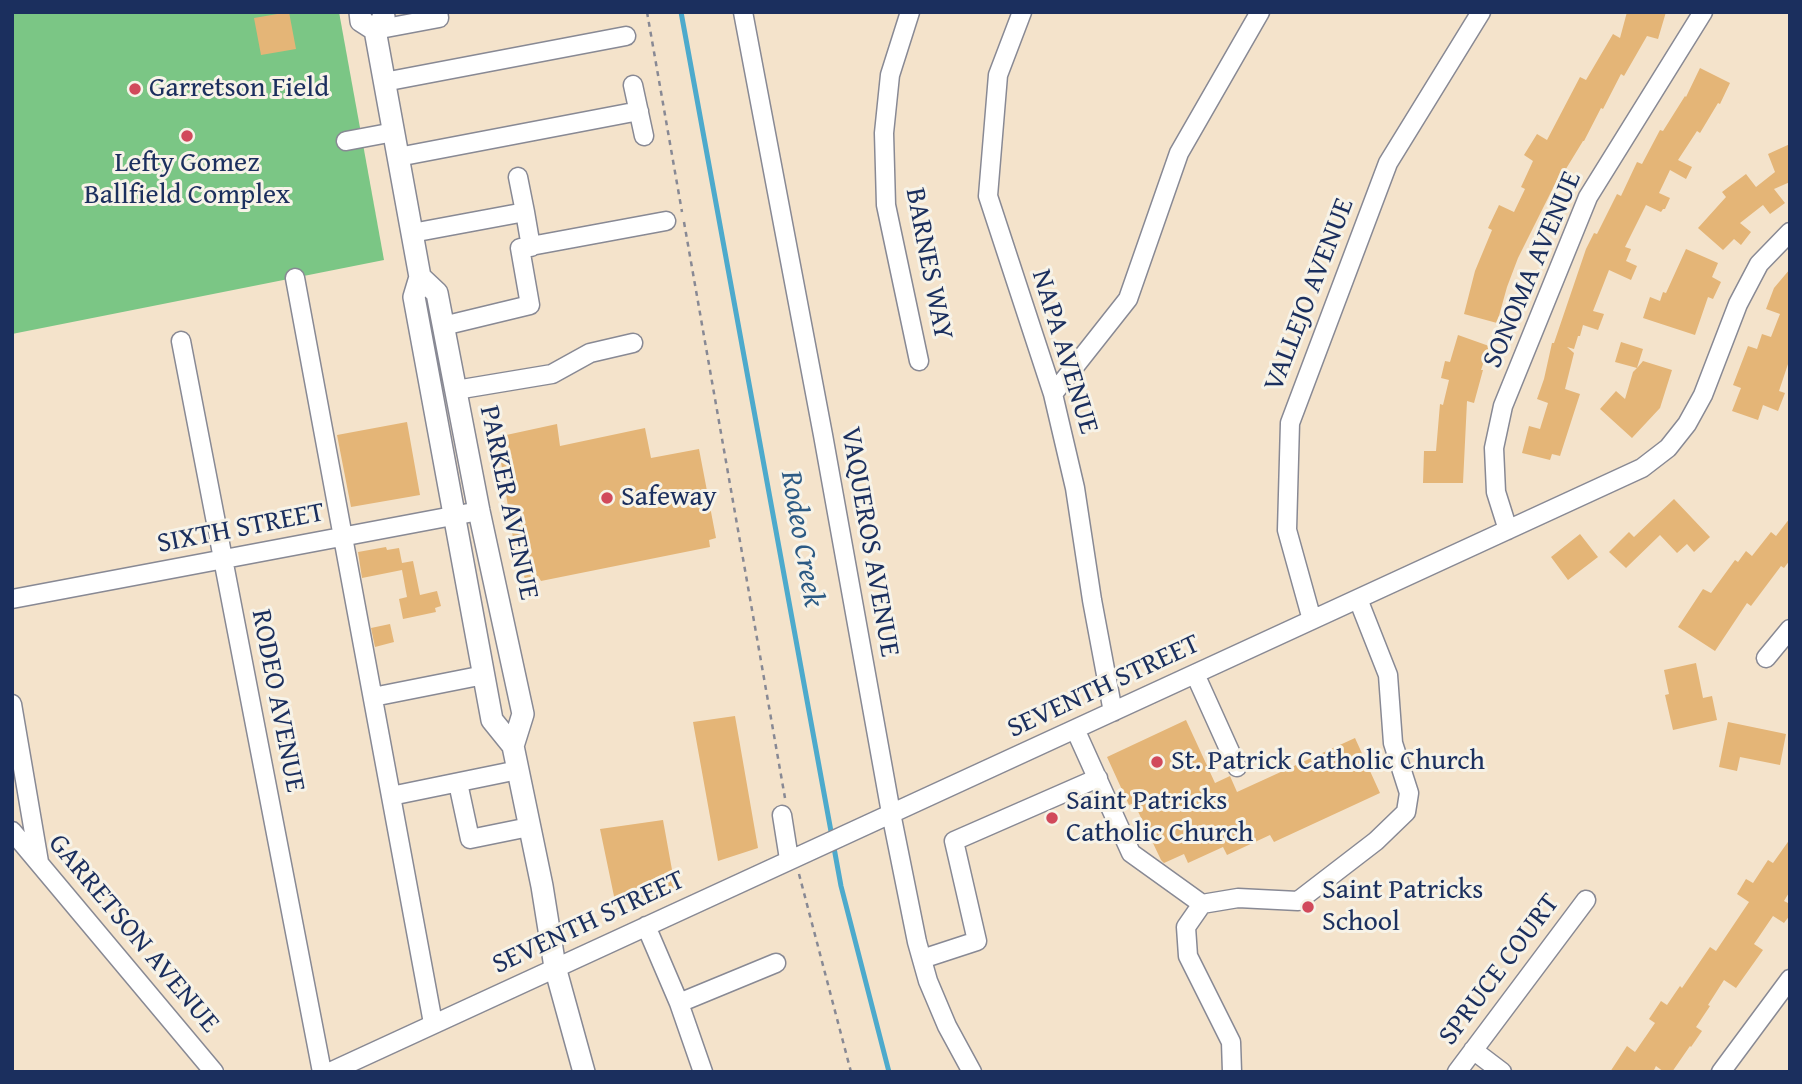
<!DOCTYPE html>
<html>
<head>
<meta charset="utf-8">
<style>
	body { margin:0 }
	#map { position:relative; width:1802px; height:1084px; overflow:hidden; background:#f4e3cb; font-family:"Gentium Book Plus",serif }
	canvas { display:block }
	.frame { position:absolute; inset:0; border:14px solid #1b2f5e; pointer-events:none }
</style>
</head>
<body>
<div id="map">
<canvas width="1802" height="1084"></canvas>
<div class="frame"></div>
</div>
<script>
const c = document.querySelector('canvas').getContext('2d');
c.lineJoin = 'round';
function paint(path, color) { c.fillStyle = color; c.fill(path, 'evenodd'); }
function trace(path, color, width, dash) { c.strokeStyle = color; c.lineWidth = width; c.lineCap = dash ? 'butt' : 'round'; c.setLineDash(dash || []); c.stroke(path); }
function label(font, color, halo, rows, align = 'center') {
  c.font = font + ' "Gentium Book Plus",serif'; c.lineWidth = 6; c.setLineDash([]); c.textBaseline = 'middle'; c.strokeStyle = halo; c.fillStyle = color; for (const [text, x, y, turn = 0] of rows) {
    c.save(); c.translate(x, y); c.rotate((+turn || 0) * Math.PI / 180); c.textAlign = isNaN(turn) ? turn : align; if (halo) c.strokeText(text, 0, 0); c.fillText(text, 0, 0); c.restore();
  }
}
paint(new Path2D(`
	M12,12H339L384,260L12,334Z`), '#7bc685');
trace(new Path2D(`
	M681,12L841,886L889,1072`), '#4daacc', 5);
paint(new Path2D(`
	M289,12L296,49L261,55L254,18Z
	M1627,12H1666L1658,39L1647,36L1624,76L1621,74L1603,109L1601,108L1584,141H1583L1561,177L1559,176L1518,258L1507,287L1497,323L1464,314L1475,271L1492,230L1488,228L1499,205L1514,212L1525,189L1521,187L1533,161L1524,155L1537,134L1547,140L1580,77L1586,80L1613,34L1620,38Z
	M1700,68L1730,83L1720,104L1718,103L1700,133L1697,131L1678,160L1692,167L1686,179L1670,170L1659,193L1670,198L1665,209H1663L1661,212L1646,205L1625,247L1631,249L1626,261L1637,266L1631,280L1609,270L1593,311L1604,314L1598,330L1583,325L1580,336H1578L1574,349L1567,347L1574,353L1565,389L1580,394L1560,456L1552,454L1550,460L1522,453L1529,426L1540,429L1548,403L1537,399L1544,379L1552,343H1554L1586,249L1594,233L1597,234L1617,194L1621,196L1637,162L1642,164L1660,130L1663,131L1685,96L1686,97Z
	M1790,144V182L1774,189L1785,203L1770,214L1763,205L1740,223L1751,232L1741,245L1734,239L1723,250L1698,228L1726,197L1722,192L1746,174L1756,187L1775,172L1768,154Z
	M1686,249L1718,263L1712,277L1721,282L1713,299L1708,297L1695,335L1643,318L1650,297L1660,301L1663,292L1666,293Z
	M1790,269V358L1779,391L1785,393L1778,411L1763,405L1758,420L1732,411L1741,388L1733,385L1748,346L1757,349L1762,334L1771,337L1780,314L1766,309L1774,288Z
	M1458,335L1489,346L1481,370H1483L1474,403L1467,401L1463,483H1423L1424,451H1436L1440,404L1443,405L1449,380L1441,378L1445,361L1450,362Z
	M1621,342L1643,349L1637,368L1643,361L1672,370L1660,408L1632,438L1600,409L1616,391L1625,399L1633,372L1637,368L1615,362Z
	M407,422L420,495L351,507L337,435Z
	M557,424L560,446L645,428L651,458L699,449L716,538L709,540L710,547L541,581L538,576L525,579L522,570H518L497,437Z
	M1674,499L1710,537L1694,552L1687,544L1677,553L1660,535L1626,568L1609,552L1629,532L1634,537Z
	M1790,518V560L1784,568L1781,566L1751,606L1747,603L1715,651L1678,627L1703,589L1711,593L1735,560L1738,562L1746,551L1752,556L1771,532L1776,536Z
	M1580,534L1598,557L1568,580L1551,557Z
	M386,547L387,550L399,548L402,563L413,561L420,595L437,591L441,606L435,608L436,612L403,619L399,599L407,597L402,570L362,578L358,552Z
	M390,624L394,642L375,647L371,628Z
	M1696,663L1703,698L1712,696L1717,720L1673,730L1665,695L1669,694L1664,670Z
	M735,716L758,848L718,861L693,722Z
	M1186,720L1215,783L1230,776L1237,792L1355,738L1380,793L1274,842L1270,835L1227,855L1223,847L1188,863L1184,854L1164,863L1161,860L1134,803L1129,805L1107,757Z
	M1728,722L1786,734L1780,765L1740,757L1737,771L1719,767Z
	M663,820L676,892L615,901L600,829Z
	M1790,839V891L1784,901L1790,904V915L1784,923L1773,916L1754,944L1763,950L1736,988L1724,980L1708,1005L1710,1006L1696,1027L1702,1031L1691,1047L1690,1046L1672,1072H1664L1656,1066L1653,1072H1610L1627,1046L1635,1052L1655,1023L1649,1019L1661,1001L1667,1005L1680,986L1682,988L1710,947L1716,951L1749,902L1737,894L1746,879L1753,883L1768,860L1773,863Z`), '#e4b577');
const minor = new Path2D(`
	M743,12L823,435L891,813L917,942L928,981L947,1026L972,1072
	M910,12L890,75L884,133L886,205L919,361
	M1022,12L998,75L988,196L1053,394L1075,488L1092,600L1113,712
	M375,30L439,18L438,12
	M384,82L626,36
	M633,85L644,136
	M346,141L394,132
	M398,157L639,111
	M525,212L531,247
	M412,233L525,212L518,177
	M295,278L433,1023
	M443,326L530,305L520,248L666,221
	M181,341L322,1072
	M456,390L552,374L590,353L633,343
	M1053,394L1128,299L1179,153L1260,12
	M1508,530L1496,492L1494,448L1503,406L1588,197L1703,12
	M12,599L479,511
	M1312,620L1287,530L1290,423L1388,163L1481,12
	M1766,658L1790,629
	M1195,674L1237,767
	M373,697L484,675
	M12,704L39,862
	M1075,729L1131,853L1202,904L1238,898L1298,901L1376,841L1406,812L1409,793L1393,743L1388,675L1358,599
	M458,783L470,839L529,827
	M391,796L518,770
	M782,815L789,859
	M12,831L214,1072
	M1202,904L1186,927L1188,956L1231,1042L1232,1072
	M646,926L679,1003L703,1072
	M922,959L977,941L954,841L1098,778
	M679,1003L776,963
	M1473,1050L1502,1072
	M330,1072L1642,468L1668,448L1687,424L1703,395L1738,304L1759,264L1790,232
	M1457,1072L1586,900
	M1721,1072L1790,979`);
const major = new Path2D(`
	M360,12L361,21L375,30
	M383,12L384,17L375,30L420,277L414,297L492,720L513,746L542,886L555,967L584,1072
	M420,277L437,293L479,511L523,714L513,746`);
trace(minor, '#888994', 21);
trace(major, '#888994', 24);
trace(new Path2D(`
	M647,12L682,212
	M684,222L785,798
	M799,874L851,1072`), '#888994', 2.5, [5, 5]);
trace(minor, '#fff', 18);
trace(major, '#fff', 21);
for (const [x, y, r, color] of [
	[135,89,7,"#d1495b"],
	[187,136,7,"#d1495b"],
	[607,498,7,"#d1495b"],
	[1157,762,7,"#d1495b"],
	[1052,818,7,"#d1495b"],
	[1308,907,7,"#d1495b"]
]) { const dot = new Path2D(); dot.arc(x, y, r, 0, 2 * Math.PI); c.fillStyle = color; c.fill(dot); trace(dot, '#f7f3e8', 2.5); }
label('28px', '#1b2f5e', '#f7f3e8', [
	["Garretson Field",149,89],
	["Lefty Gomez",187,164,"center"],
	["Ballfield Complex",187,196,"center"],
	["Safeway",621,498],
	["St. Patrick Catholic Church",1171,762],
	["Saint Patricks",1066,802],
	["Catholic Church",1066,834],
	["Saint Patricks",1322,891],
	["School",1322,923]
], 'left');
label('28px', '#1b2f5e', '#f7f3e8', [
	["BARNES WAY",928,264,79],
	["SONOMA AVENUE",1533,270,-67],
	["VALLEJO AVENUE",1310,295,-69],
	["NAPA AVENUE",1064,352,73],
	["PARKER AVENUE",508,503,78],
	["SIXTH STREET",241,529,-11],
	["VAQUEROS AVENUE",869,542,80],
	["SEVENTH STREET",1104,687,-25],
	["RODEO AVENUE",277,701,79],
	["SEVENTH STREET",589,923,-25],
	["GARRETSON AVENUE",133,934,50],
	["SPRUCE COURT",1500,970,-53]
]);
label('italic 30px', '#2c5a84', '#f7f3e8', [
	["Rodeo Creek",801,539,80]
]);
</script>
</body>
</html>
